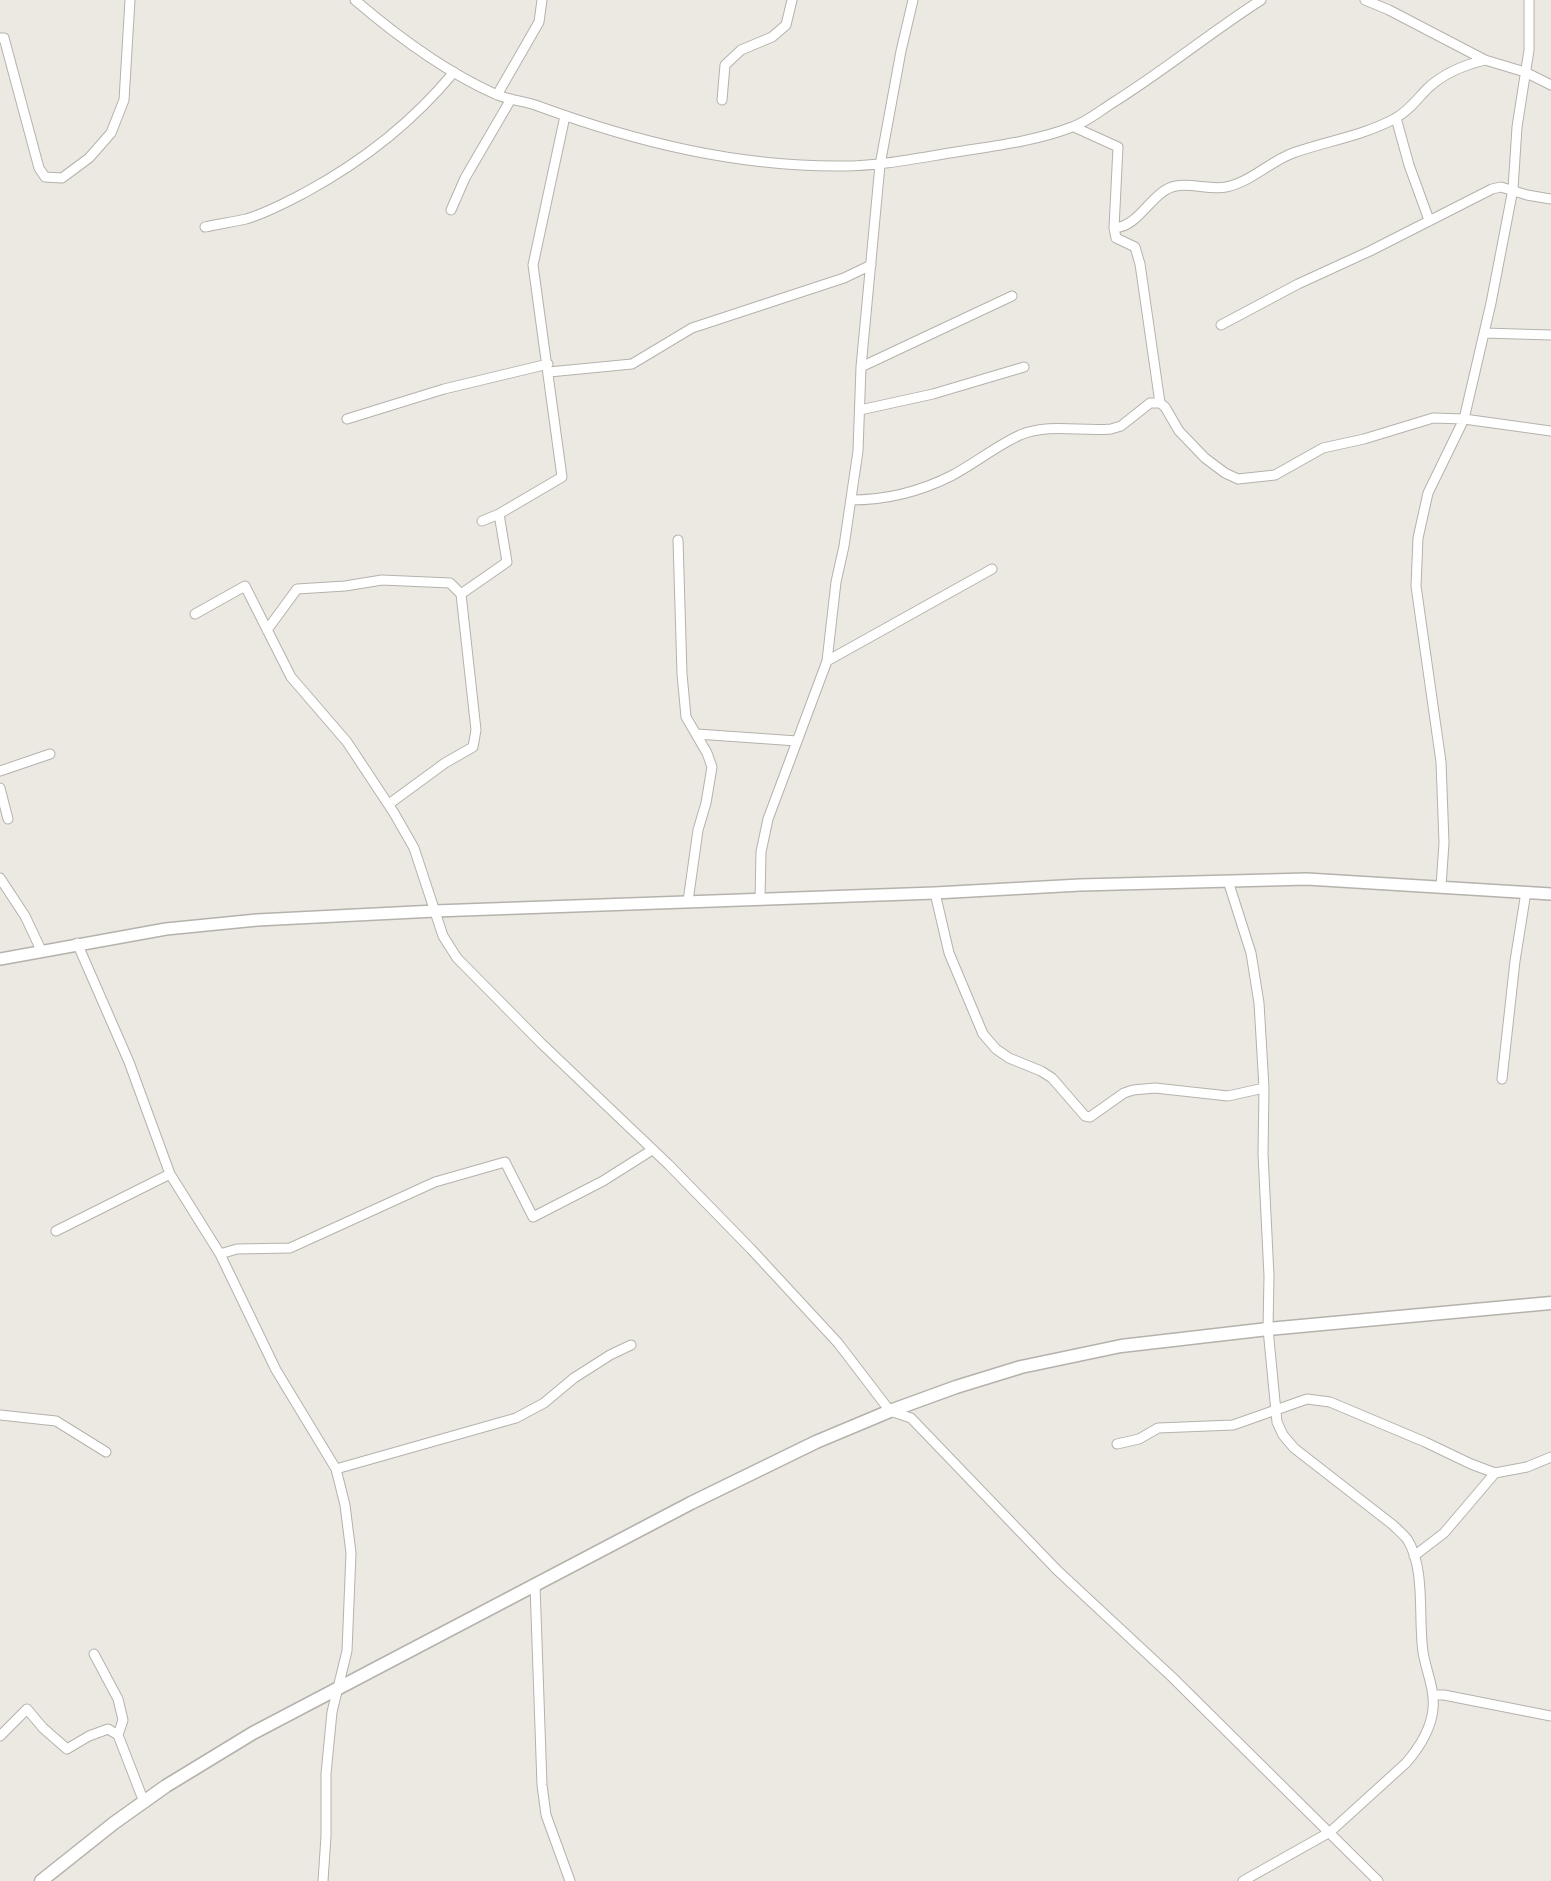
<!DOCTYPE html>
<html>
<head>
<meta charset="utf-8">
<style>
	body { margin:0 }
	canvas { display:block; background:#ece9e3 }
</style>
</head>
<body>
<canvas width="1551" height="1881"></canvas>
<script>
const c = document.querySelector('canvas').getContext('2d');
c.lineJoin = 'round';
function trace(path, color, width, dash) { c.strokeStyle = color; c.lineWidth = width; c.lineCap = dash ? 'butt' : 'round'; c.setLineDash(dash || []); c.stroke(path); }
const minor = new Path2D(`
	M355,0C397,36 444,71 495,94C508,100 524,101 538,106C636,142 737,167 843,166C881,166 918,158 956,152C994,146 1036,141 1072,127C1087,122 1101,110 1114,102C1165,70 1211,32 1261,0
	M1365,0L1389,10L1485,60L1525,72L1551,85
	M0,38H4L39,168L45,177L62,178L89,158L111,133L124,100L130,0
	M497,95L539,22L542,0
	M722,100L725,65L741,50L772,37L786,25L792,0
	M1396,118L1409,165L1429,220
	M1074,127L1118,147L1114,228L1116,238L1135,247L1140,264L1160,403
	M451,210L465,178L511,99
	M205,227C218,224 233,222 246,219C267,213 287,202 306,192C363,161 412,123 454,72
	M1114,228C1140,227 1152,190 1176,186C1192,183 1209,190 1226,187C1251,182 1269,162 1293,153C1327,141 1362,136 1394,119C1408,112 1417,99 1428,88C1444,73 1464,65 1485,60
	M1221,325L1298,284L1370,251L1492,189L1501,187L1527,195L1551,199
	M1484,333L1551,335
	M861,367L1012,296
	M549,372L632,364L692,328L844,278L871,265
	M860,410L933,394L1024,367
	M347,419L444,389L548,364
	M851,500C886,500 919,492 951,476C974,464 996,446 1020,435C1050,423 1081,432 1111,429L1121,426L1150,403H1160L1165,407L1179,431L1205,458L1225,473L1238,479L1275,475L1323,448L1364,439L1433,418L1464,419L1551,431
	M482,521L499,514L562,477L533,265L565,116
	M678,540L682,674L686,717L707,753L712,767L706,803L698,830L688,901
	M461,594L507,562L499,514
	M195,614L245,586L291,677L347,742L394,813L414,848L443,936L457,958L541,1043L669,1165L751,1249L838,1343L890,1411L911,1418L1057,1570L1172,1677L1378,1881
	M267,630L297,589L345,586L382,580L450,583L461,594L476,730L473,747L445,763L389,804
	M827,661L992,569
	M697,734L797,741
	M0,771L50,754
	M0,788L8,819
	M0,878L25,916L41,950
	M1228,881L1251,953L1259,1003L1264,1088L1263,1154L1269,1276L1268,1329L1277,1422L1283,1435L1294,1448L1393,1525C1398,1530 1403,1534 1407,1539C1426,1568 1418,1619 1423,1652C1426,1671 1435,1689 1433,1709C1431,1729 1419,1748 1406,1763L1330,1832L1243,1881
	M1441,886L1444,843L1441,762L1416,586L1418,538L1428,493L1464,419L1491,303L1513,189L1517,127L1529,50V0
	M935,893L949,953L983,1034L996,1049L1009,1058L1041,1071L1052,1078L1085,1116L1090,1117L1124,1093L1133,1090L1155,1088L1228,1096L1264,1088
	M760,899L761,852L768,819L827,661L836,582L844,546L858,451L861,367L880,165L901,51L913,0
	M77,943L129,1062L170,1174L220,1254L276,1370L336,1469L345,1505L351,1553L347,1651L332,1712L326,1774V1836L323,1881
	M1502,1079L1515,961L1526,892
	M56,1231L170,1174
	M220,1254L237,1249L290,1248L435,1182L505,1162L533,1217L603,1181L652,1150
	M0,1415L56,1421L106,1452
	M1117,1444L1139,1439L1158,1428L1233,1425L1307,1399L1330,1402L1425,1442L1471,1464L1495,1473L1527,1467L1551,1457
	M336,1469L516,1418L544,1403L574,1378L610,1355L631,1345
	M1414,1556L1444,1533L1495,1473
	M535,1585L542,1785L546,1815L570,1881
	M94,1654L118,1699L123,1720L118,1735
	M1434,1695H1444L1551,1716
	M0,1736L27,1709L43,1728L67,1749L89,1736L108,1729L118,1735L144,1802`);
const secondary = new Path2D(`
	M0,959L166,929L257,920L435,911L935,893L1080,885L1307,879L1551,894`);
const primary = new Path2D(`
	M41,1881L114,1823L166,1786L253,1733L691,1503L816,1442L890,1411L956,1387L1021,1367L1121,1346L1268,1329L1551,1303`);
trace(minor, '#b5b2ac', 11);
trace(secondary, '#b5b2ac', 14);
trace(primary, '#b5b2ac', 15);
trace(minor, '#fff', 9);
trace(secondary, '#fff', 11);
trace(primary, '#fff', 12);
</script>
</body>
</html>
